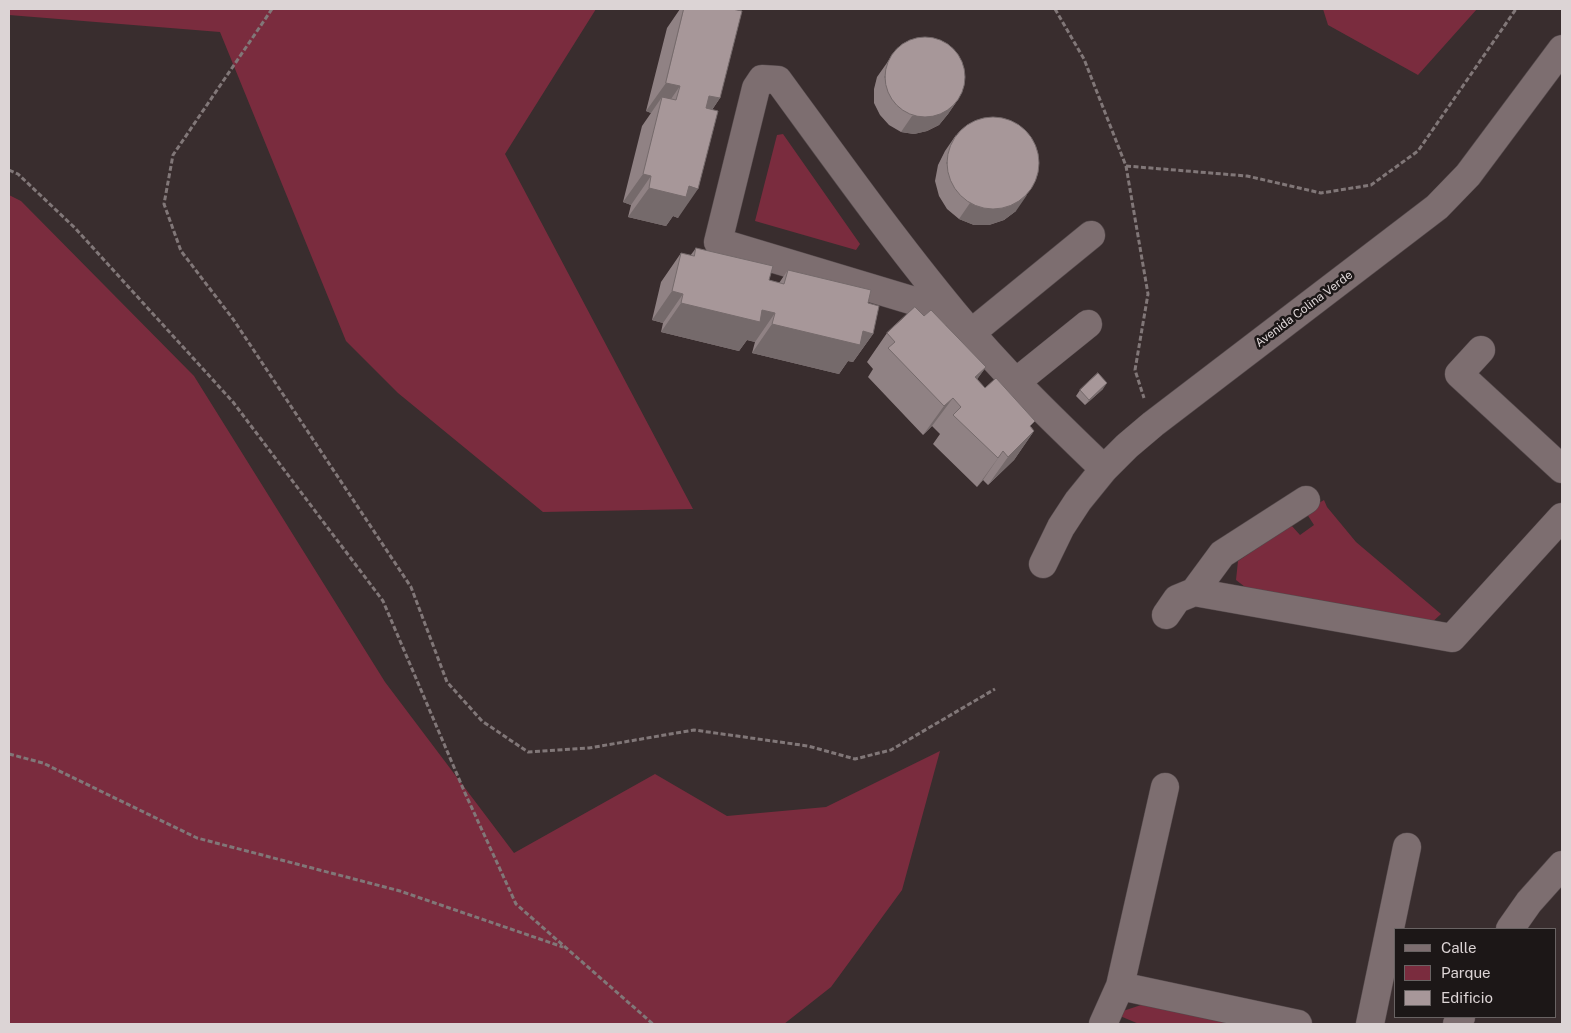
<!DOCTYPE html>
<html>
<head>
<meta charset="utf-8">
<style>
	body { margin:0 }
	#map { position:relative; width:1571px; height:1033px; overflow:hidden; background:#392d2e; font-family:"Public Sans",sans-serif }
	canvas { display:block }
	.frame { position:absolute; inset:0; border:10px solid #dcd4d5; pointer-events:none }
	.legend { position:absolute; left:1394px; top:928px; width:162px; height:90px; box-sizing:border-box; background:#1c1717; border:1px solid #696363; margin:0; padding:6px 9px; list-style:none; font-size:15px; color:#dcd4d5 }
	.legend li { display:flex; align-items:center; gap:10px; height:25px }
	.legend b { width:25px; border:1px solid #696363 }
</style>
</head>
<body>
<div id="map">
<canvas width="1571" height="1033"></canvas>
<div class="frame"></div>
<ul class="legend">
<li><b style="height:6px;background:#7d6e70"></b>Calle</li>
<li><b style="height:14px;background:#7a2c3e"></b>Parque</li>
<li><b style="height:14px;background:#a79799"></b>Edificio</li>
</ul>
</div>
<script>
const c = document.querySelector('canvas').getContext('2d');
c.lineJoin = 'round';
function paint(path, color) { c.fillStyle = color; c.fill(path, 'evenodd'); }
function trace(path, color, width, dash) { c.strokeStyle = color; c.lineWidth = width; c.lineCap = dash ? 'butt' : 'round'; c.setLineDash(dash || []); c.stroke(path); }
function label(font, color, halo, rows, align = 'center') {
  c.font = font + ' "Public Sans",sans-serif'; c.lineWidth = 5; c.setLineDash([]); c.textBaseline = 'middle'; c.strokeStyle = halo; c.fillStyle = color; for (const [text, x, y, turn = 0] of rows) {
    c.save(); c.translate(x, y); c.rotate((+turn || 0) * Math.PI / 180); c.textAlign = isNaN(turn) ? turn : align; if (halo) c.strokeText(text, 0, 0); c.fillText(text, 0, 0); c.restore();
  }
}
paint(new Path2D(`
	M9,9H596L505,154L693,509L543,512L398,393L346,341L220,32L9,15Z
	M1323,9H1477L1418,75L1328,25Z
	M783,134L860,244L856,250L755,221L777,135Z
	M9,195L21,201L194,376L385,682L514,853L655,774L727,816L826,807L940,751L902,890L831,987L784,1024H9Z
	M1324,500L1327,507L1356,542L1441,614L1429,625L1249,590L1236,580L1238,561L1291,525L1300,535L1314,525L1305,511Z
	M1150,1002L1247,1024H1139L1120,1016L1123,1011Z`), '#7a2c3e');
const minor = new Path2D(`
	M954,313L718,242L756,88L762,79L778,80C835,158 892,238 954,313C1000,369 1052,419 1104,469
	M971,333L1091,235
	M1481,350L1459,374L1562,469
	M1016,382L1088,324
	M1306,500L1222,554L1194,592L1452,638L1562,517
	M1043,564L1061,527L1078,501L1104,469L1127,446L1153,424L1437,207L1468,175L1562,49
	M1166,615L1177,599L1194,592
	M1510,929L1529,902L1562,865
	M1120,986L1298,1024
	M1103,1024L1120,986L1165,787
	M1370,1024L1407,847
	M1457,1024L1461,1017`);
trace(minor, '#554a4c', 29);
trace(new Path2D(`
	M272,9L173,155L164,204L181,251L233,319L411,587L447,682L482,721L528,752L589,748L694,730L808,746L855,759L891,750L995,689
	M1055,9L1084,59L1126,166L1148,294L1135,370L1144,398
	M1126,166L1247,176L1321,193L1371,185L1418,151L1516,9
	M9,170L18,174L75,228L233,402L383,601L465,793L516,904L653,1024
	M9,754L43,763L197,838L400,891L563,947`), '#817778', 3, [5, 2.5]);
trace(minor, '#7d6e70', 28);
paint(new Path2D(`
	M680,9H732L720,98L712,110L678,218L673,216L666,226L628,217L631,205L623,202L642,126L651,113L646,111L667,28Z
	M896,50L959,98L948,114L939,125L927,131L914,134L901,132L889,125L880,115L874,103V89L877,77Z
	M956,135L1016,211L1004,220L989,225H974L959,219L947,209L939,196L935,181L938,165L945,151Z
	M696,248L769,280L779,283L788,270L868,303L873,334L853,362L848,361L839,374L752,353L755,342L747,340L739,351L661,332L663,323L652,320L661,282L681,253L690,256Z
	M924,316L986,367L977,379L985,388L1031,427L1034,431L1014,460L988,485L983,480L977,487L933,444L940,434L932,426L923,435L868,377L873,369L867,362L887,333Z
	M1103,389L1085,405L1076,396L1080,390Z`), '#908284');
paint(new Path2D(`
	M666,83L680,86L660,115L662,97L651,113L646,111Z
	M709,96L720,98L700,127Z
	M959,98L948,114L939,125L927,131L914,134L901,132L912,116Z
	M643,174L651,176L631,205L623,202Z
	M689,186L698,189L678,218L673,216L666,226L628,217L649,188Z
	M1027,195L1016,211L1004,220L989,225H974L959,219L970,203Z
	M672,291L683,294L663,323L652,320Z
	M681,303L762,310L775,313L755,342L747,340L739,351L661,332Z
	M772,324L863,331L873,334L853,362L848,361L839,374L752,353Z
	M986,367L965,396L975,377Z
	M1107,383L1103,389L1085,405L1089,400Z
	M953,398L932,426L923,435L944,406Z
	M1034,431L1014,460L988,485L1008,457Z
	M1003,451L983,480L977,487L998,458Z`), '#756a6b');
const building = new Path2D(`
	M684,9H732L742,11L720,98L709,96L706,108L718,111L698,189L689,186L686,197L649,188L651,176L643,174L662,97L676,100L680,86L666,83Z
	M885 77a40 40 0 1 1 80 0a40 40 0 1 1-80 0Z
	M947 163a46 46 0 1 1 92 0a46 46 0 1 1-92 0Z
	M696,248L773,266L769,280L784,284L788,270L871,290L868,303L879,306L873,334L863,331L860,345L772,324L775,313L762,310L760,322L681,303L683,294L672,291L681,253L694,256Z
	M915,307L924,316L931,310L986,367L975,377L985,388L996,378L1035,421L1030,426L1034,431L1008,457L1003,451L998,458L953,415L961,407L953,398L944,406L888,348L895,342L887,333Z
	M1098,373L1107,383L1089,400L1080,390Z`);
paint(building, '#a79799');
trace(building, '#756a6b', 1);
label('12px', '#dcd4d5', '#1c1717', [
	["Avenida Colina Verde",1304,309,-37]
]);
</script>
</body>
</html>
